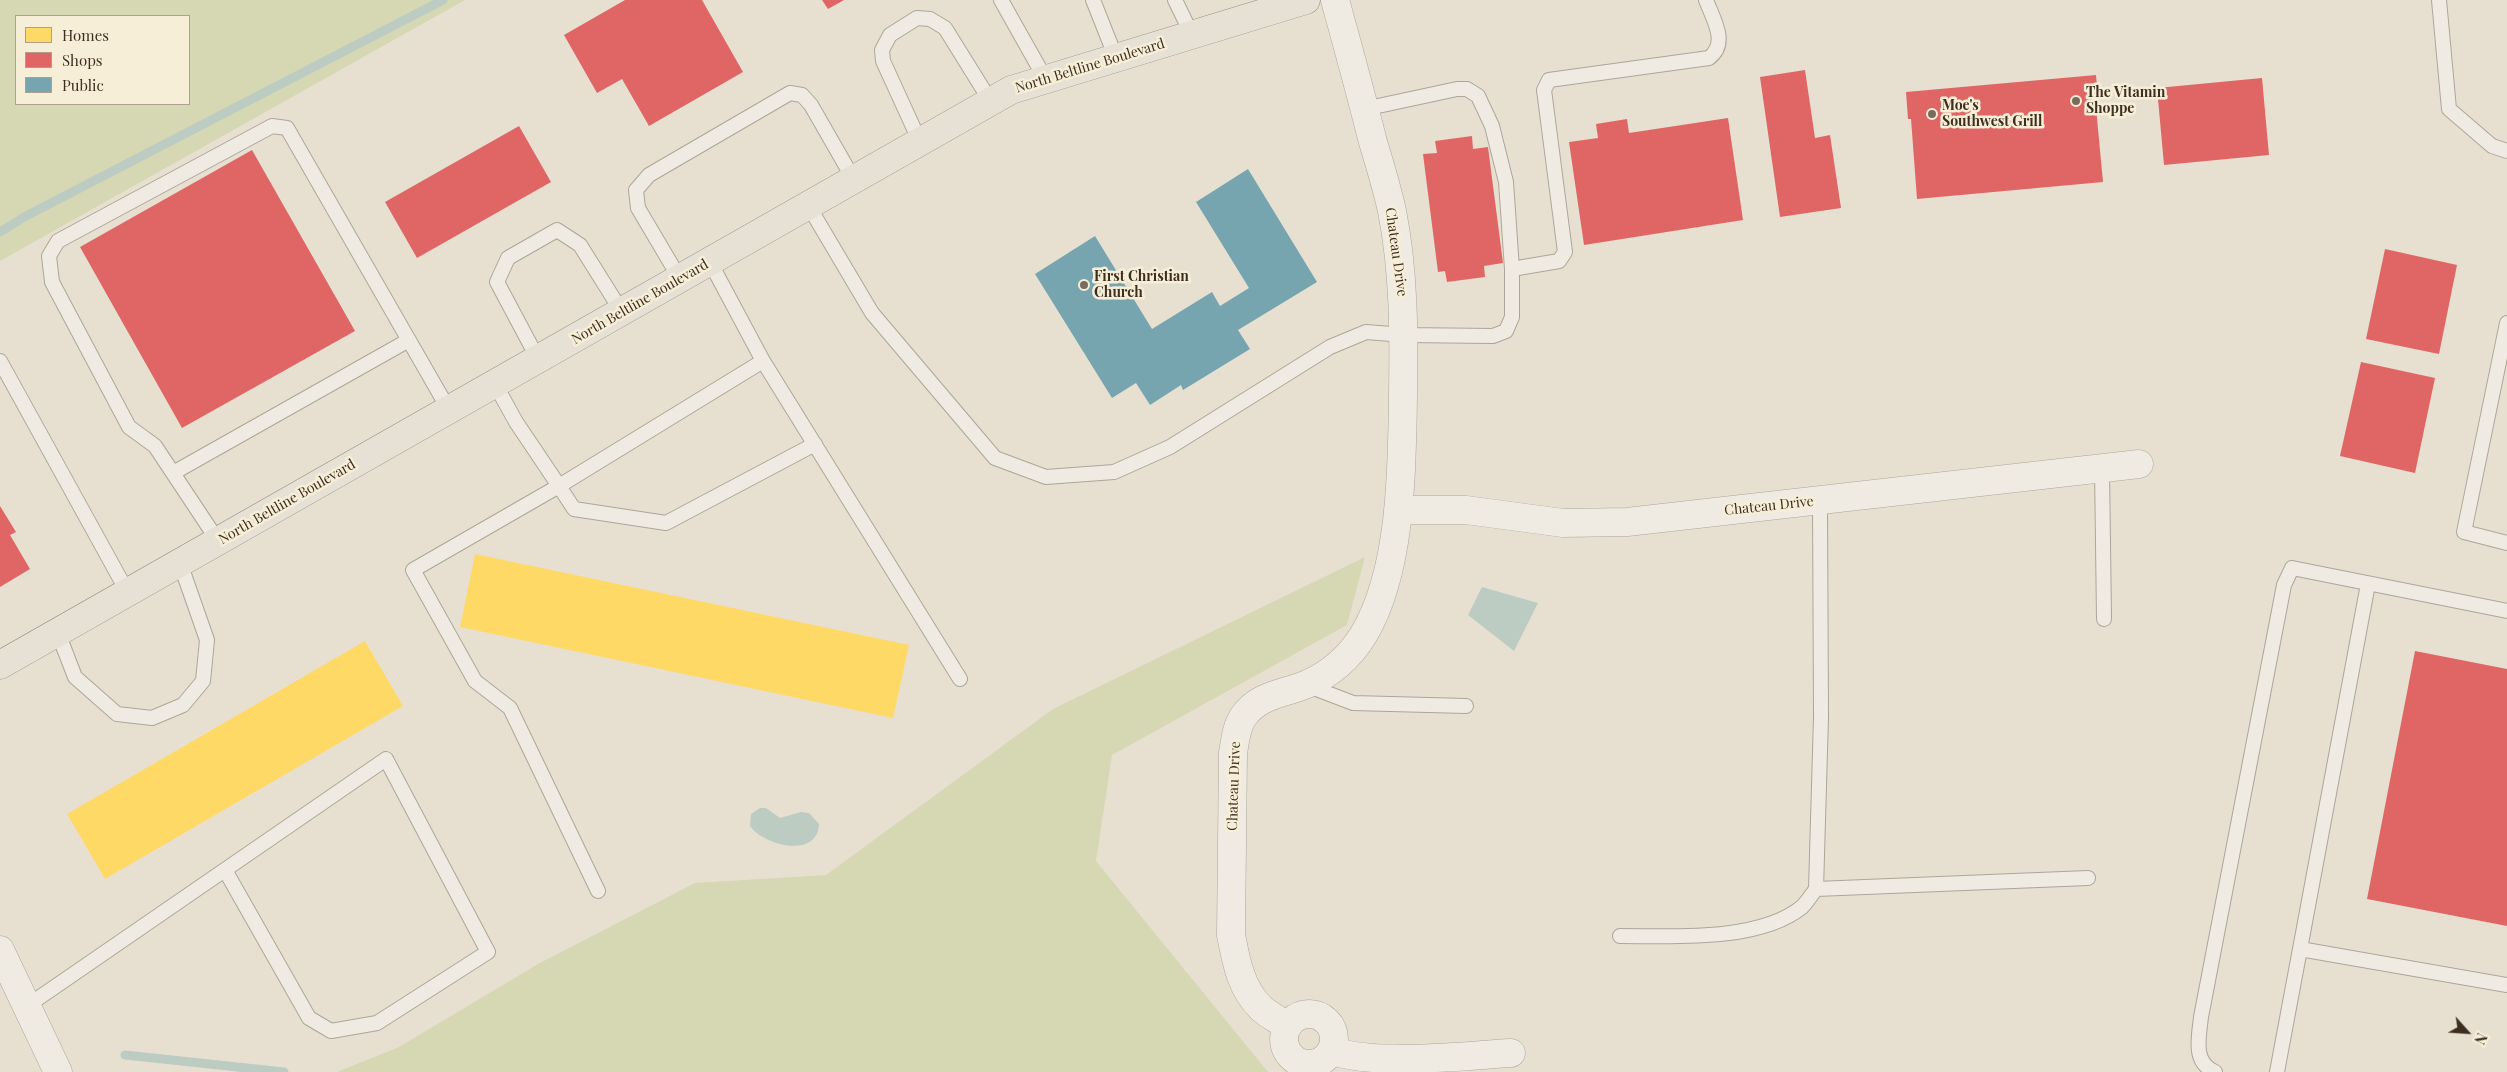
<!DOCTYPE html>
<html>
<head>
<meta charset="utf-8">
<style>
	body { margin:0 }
	#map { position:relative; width:2507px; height:1072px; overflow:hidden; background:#e7e0d1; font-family:"Playfair Display",serif }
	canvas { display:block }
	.legend { position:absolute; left:15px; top:15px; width:175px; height:90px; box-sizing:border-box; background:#f7eed8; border:1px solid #ada18e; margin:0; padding:6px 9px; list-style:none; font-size:15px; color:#3d2e20 }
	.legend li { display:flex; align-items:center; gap:10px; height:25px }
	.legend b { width:25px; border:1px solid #ada18e }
	.north { position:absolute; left:2442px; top:1007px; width:50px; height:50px; -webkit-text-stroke:4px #f7eed8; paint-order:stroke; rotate:116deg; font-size:14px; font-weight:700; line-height:20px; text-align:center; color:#3d2e20 }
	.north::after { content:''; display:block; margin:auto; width:18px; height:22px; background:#3d2e20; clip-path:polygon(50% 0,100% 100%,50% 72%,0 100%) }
</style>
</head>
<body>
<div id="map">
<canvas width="2507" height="1072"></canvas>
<ul class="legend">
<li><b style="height:14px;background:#ffd966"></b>Homes</li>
<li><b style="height:14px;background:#e06666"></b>Shops</li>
<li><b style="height:14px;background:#76a5af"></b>Public</li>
</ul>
<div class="north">N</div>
</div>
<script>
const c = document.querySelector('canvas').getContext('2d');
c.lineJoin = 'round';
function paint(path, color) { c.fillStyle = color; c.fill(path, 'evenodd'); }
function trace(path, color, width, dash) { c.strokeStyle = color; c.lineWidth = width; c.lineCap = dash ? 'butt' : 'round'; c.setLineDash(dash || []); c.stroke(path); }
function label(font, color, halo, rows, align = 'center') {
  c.font = font + ' "Playfair Display",serif'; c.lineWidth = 5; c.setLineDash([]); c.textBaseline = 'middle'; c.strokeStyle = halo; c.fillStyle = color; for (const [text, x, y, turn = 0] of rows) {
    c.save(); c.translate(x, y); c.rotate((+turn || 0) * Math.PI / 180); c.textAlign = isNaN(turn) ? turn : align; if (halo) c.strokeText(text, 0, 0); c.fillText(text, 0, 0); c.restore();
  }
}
paint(new Path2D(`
	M0,0H465L0,261ZM189,16V104H16V16Z
	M1365,557L1347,625L1112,755L1096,861L1268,1072H337L399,1047L538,964L695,883L826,875L1053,709Z`), '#d6d7b3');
paint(new Path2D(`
	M1482,587L1538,603L1514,651L1468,615Z
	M760,808H766L780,818L801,812L809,813L819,824C818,859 764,846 750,826L751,814Z`), '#bcccc2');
paint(new Path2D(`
	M475,554L909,645L893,718L460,627Z
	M365,641L403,706L105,879L67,814Z`), '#ffd966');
paint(new Path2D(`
	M625,0H702L743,72L649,126L622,79L597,93L564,35Z
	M822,0H844L828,9Z
	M1805,70L1815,138L1830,135L1841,208L1780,217L1760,77Z
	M2096,75L2098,97H2095L2103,182L1917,199L1911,119H1908L1906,92Z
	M2262,78L2269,155L2164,165L2157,88Z
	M1728,118L1743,220L1584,245L1569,142L1598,138L1596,124L1627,119L1629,133Z
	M519,126L551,182L417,258L385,202Z
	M1472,136L1473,149L1488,147L1503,263L1484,266L1485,277L1447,282L1445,271L1438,272L1423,154L1437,153L1435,141Z
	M252,150L355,331L182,428L80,247Z
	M2385,249L2457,265L2439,354L2366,339Z
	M2361,362L2435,378L2415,473L2340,456Z
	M0,506L16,532L10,535L30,569L0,587Z
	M2415,651L2507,669V926L2367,899Z`), '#e06666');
paint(new Path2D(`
	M1248,169L1317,282L1238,330L1250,349L1183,390L1181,385L1150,405L1136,383L1112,398L1035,274L1095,236L1152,329L1212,292L1220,306L1249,288L1196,202Z`), '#76a5af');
trace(new Path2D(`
	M0,232L26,216L443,0
	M125,1055L284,1072`), '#bcccc2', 9);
const service = new Path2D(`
	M1001,0L1046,80
	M1093,0L1116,58
	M1175,0L1192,35
	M2439,0L2449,109L2492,146L2507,151
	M920,142L883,61L882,50L890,35L917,18L930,19L945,28L991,102
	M808,205L872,313L995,458L1046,477L1114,472L1170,447L1330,347L1366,332L1404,335L1493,336L1506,331L1512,317V269L1506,182L1492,126L1478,96L1467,89H1457L1364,109
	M1512,269L1559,261L1565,252L1544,90L1549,80L1709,58C1729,43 1713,19 1706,0
	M680,279L638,208L636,190L649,175L790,93L802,95L811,105L854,180
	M2507,323L2464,532L2507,543
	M538,359L497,282L508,258L557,230L580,245L622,312
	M0,361L128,593
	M763,361L960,679
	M495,384L516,422L559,486L763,361L710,262
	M2102,468L2104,619
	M173,473L409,340
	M218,541L155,446L129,427L52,282L49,256L58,241L272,126L287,128L449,410
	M2368,584L2300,949L2507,985
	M58,633L75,677L117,714L152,718L183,705L203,681L207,640L180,563
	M1306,685L1353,703L1466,706
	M1816,889L2088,878
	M598,891L510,708L475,681L413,570L559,486L574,509L666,523L815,444
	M1620,936C1672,936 1759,942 1802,907C1807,902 1812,894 1816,889L1821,717L1820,500
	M27,1006L386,759L488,952L377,1023L331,1031L309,1018L225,870
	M2215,1072C2192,1062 2199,1037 2201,1017L2284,585L2292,568L2507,611
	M2277,1072L2300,949`);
const minor = new Path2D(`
	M1398,510H1466L1563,523L1627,522L2139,464
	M0,950L58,1072
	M1284 1039a25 25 0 1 1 50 0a25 25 0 1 1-50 0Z
	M1288,1026C1279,1020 1268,1015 1261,1008C1241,989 1236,961 1231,935L1233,753C1235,741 1236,728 1243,717C1258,695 1282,694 1305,685C1329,675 1350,657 1364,634C1402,570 1402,468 1403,395C1404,334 1404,272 1392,211C1387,188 1380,165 1373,142C1361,95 1348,47 1335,0
	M1332,1051C1381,1066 1458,1056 1511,1053`);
const primary = new Path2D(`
	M0,665L1011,90L1306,0`);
trace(service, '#ada599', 16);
trace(minor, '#ada599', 29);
trace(primary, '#928b80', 29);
trace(service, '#efebe3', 14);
trace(minor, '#efebe3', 28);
trace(primary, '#e6e1d4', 28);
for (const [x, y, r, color] of [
	[2076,101,5,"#786c5e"],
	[1932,114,5,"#786c5e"],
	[1084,285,5,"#786c5e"]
]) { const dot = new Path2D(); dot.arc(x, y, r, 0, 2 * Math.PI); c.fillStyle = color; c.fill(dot); trace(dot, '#f7eed8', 2); }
label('14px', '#3d2e20', '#f7eed8', [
	["North Beltline Boulevard",1090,66,-17],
	["Chateau Drive",1396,252,82],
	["North Beltline Boulevard",640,302,-30],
	["North Beltline Boulevard",287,502,-30],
	["Chateau Drive",1769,506,-6],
	["Chateau Drive",1234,786,-88]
]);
label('bold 14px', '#3d2e20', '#f7eed8', [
	["The Vitamin",2086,93],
	["Shoppe",2086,109],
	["Moe's",1942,106],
	["Southwest Grill",1942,122],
	["First Christian",1094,277],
	["Church",1094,293]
], 'left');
</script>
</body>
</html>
